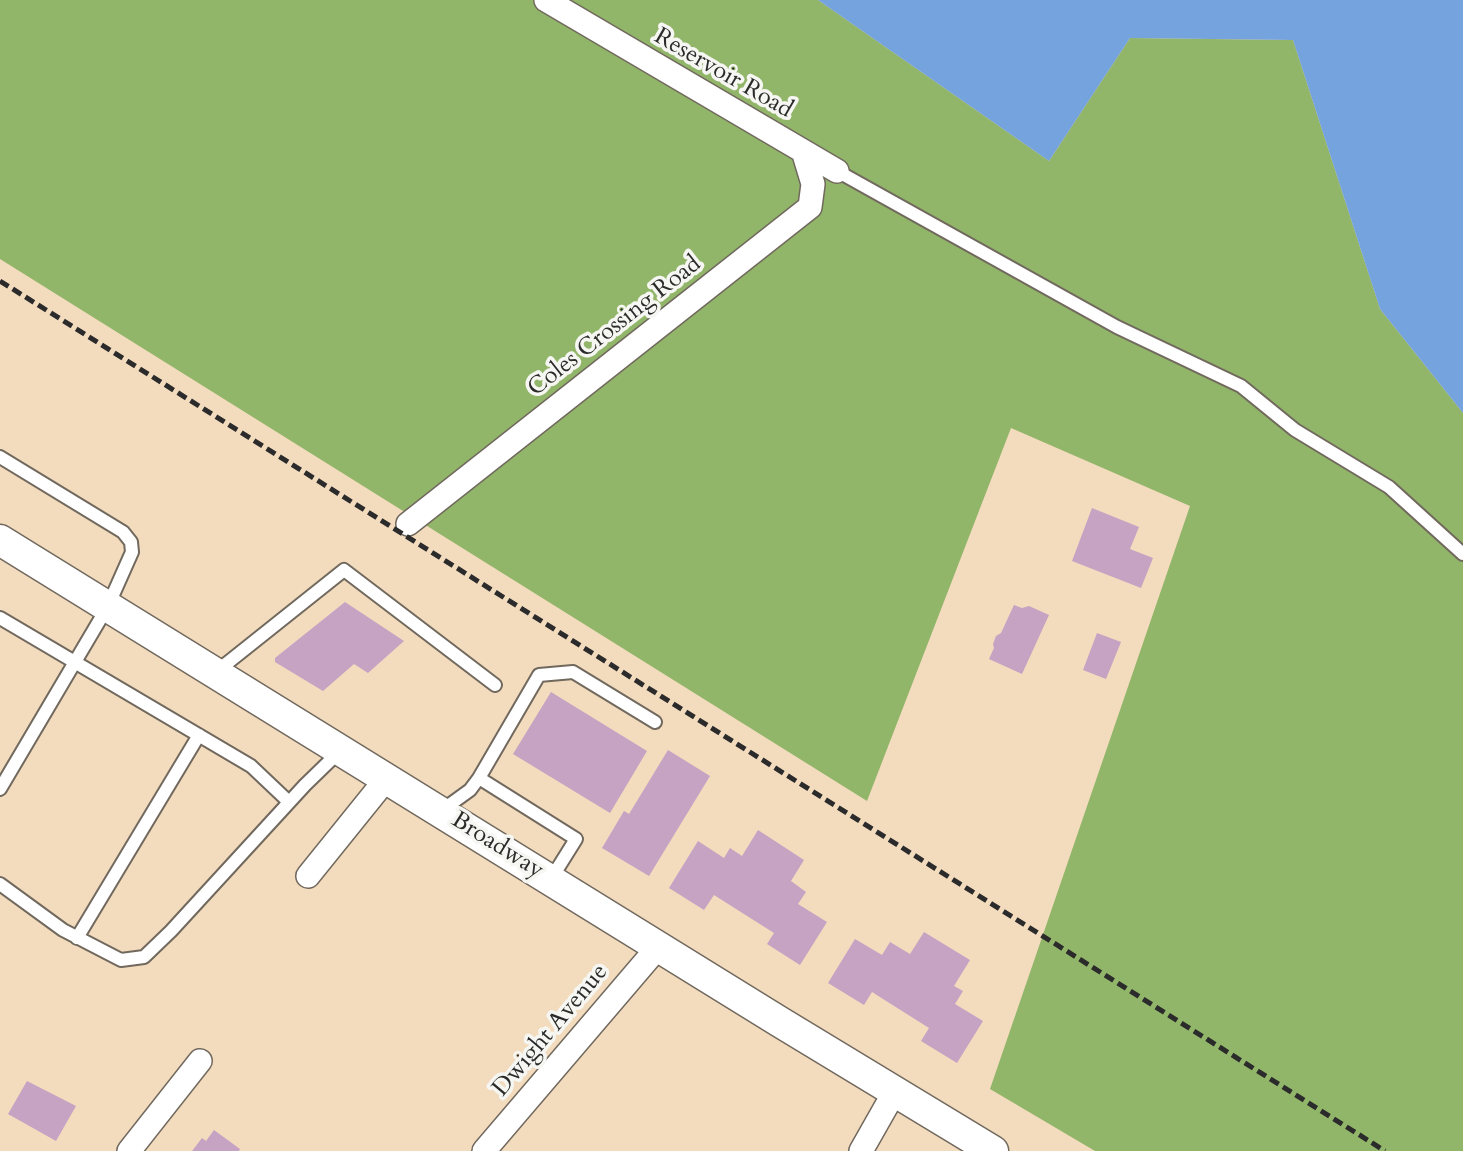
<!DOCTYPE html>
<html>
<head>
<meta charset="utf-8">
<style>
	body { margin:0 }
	canvas { display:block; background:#f3dbbe }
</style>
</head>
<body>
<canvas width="1463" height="1151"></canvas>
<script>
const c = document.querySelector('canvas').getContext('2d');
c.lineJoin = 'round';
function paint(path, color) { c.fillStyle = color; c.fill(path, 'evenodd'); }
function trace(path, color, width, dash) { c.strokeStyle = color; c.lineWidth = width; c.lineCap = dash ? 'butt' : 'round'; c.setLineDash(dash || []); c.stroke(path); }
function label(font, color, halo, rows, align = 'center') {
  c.font = font + ' Cardo,serif'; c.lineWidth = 7; c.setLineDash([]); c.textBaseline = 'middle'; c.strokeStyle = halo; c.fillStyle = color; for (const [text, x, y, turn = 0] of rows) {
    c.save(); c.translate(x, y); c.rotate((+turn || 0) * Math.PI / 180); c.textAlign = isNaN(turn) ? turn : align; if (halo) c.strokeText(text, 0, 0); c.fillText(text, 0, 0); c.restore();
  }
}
paint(new Path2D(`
	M0,0H818L1049,161L1130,38L1293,40L1380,309L1463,413V1151H1095L990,1089L1190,506L1011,428L867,801L0,259Z`), '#92b669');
paint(new Path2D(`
	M818,0H1463V413L1380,309L1293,40L1130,38L1049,161Z`), '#74a3dd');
paint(new Path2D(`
	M1092,508L1139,527L1130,549L1153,558L1141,588L1072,561Z
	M345,602L404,641L368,673L354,664L323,691L275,662V658Z
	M1014,605L1022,608L1029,606L1049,615L1022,674L989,659L994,648L993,644L996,636L1001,633Z
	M1097,633L1121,642L1106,679L1083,670Z
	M551,692L647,751L610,813L513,754Z
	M668,750L710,776L649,876L602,848L624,811L629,814Z
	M758,830L804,860L791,881L806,892L798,904L827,922L800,965L767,944L774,933L714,895L704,910L669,888L698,841L724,858L730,848L742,856Z
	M924,932L970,960L954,986L963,991L955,1004L983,1021L957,1063L921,1041L929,1028L872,992L864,1005L828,983L855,939L882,955L890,942L910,954Z
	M27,1081L76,1106L56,1141L8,1114Z
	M214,1130L240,1149L239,1151H192L202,1138L206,1141Z`), '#c6a2c3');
const service = new Path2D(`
	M837,171L1117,327L1241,386L1295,430L1389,487L1463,554
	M0,457L123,532L131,542L132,552L108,606L0,789
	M0,618L251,766L289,802
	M216,672L344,570L495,685
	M479,778L576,839L551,879
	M441,811L470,790L479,778L539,675L573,672L655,722
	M0,884L63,930L121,960L144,957L171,931L305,785L341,750
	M77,938L199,735`);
const minor = new Path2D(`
	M546,0L837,171
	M408,524L810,207L813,184L803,151
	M308,876L387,778
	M129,1151L200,1061
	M484,1151L659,946
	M861,1151L895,1091`);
const tertiary = new Path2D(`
	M0,540L780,1022L993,1151`);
trace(service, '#71695e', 16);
trace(minor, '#71695e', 26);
trace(tertiary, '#71695e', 33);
trace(service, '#fff', 12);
trace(minor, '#fff', 23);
trace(tertiary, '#fff', 30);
trace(new Path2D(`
	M0,281L1385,1151`), '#2b2b2b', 5, [10, 5]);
label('24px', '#2b2b2b', '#f6f6f2', [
	["Reservoir Road",723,74,30],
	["Coles Crossing Road",615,327,-38],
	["Broadway",497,846,32],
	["Dwight Avenue",551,1031,-50]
]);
</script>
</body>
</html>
